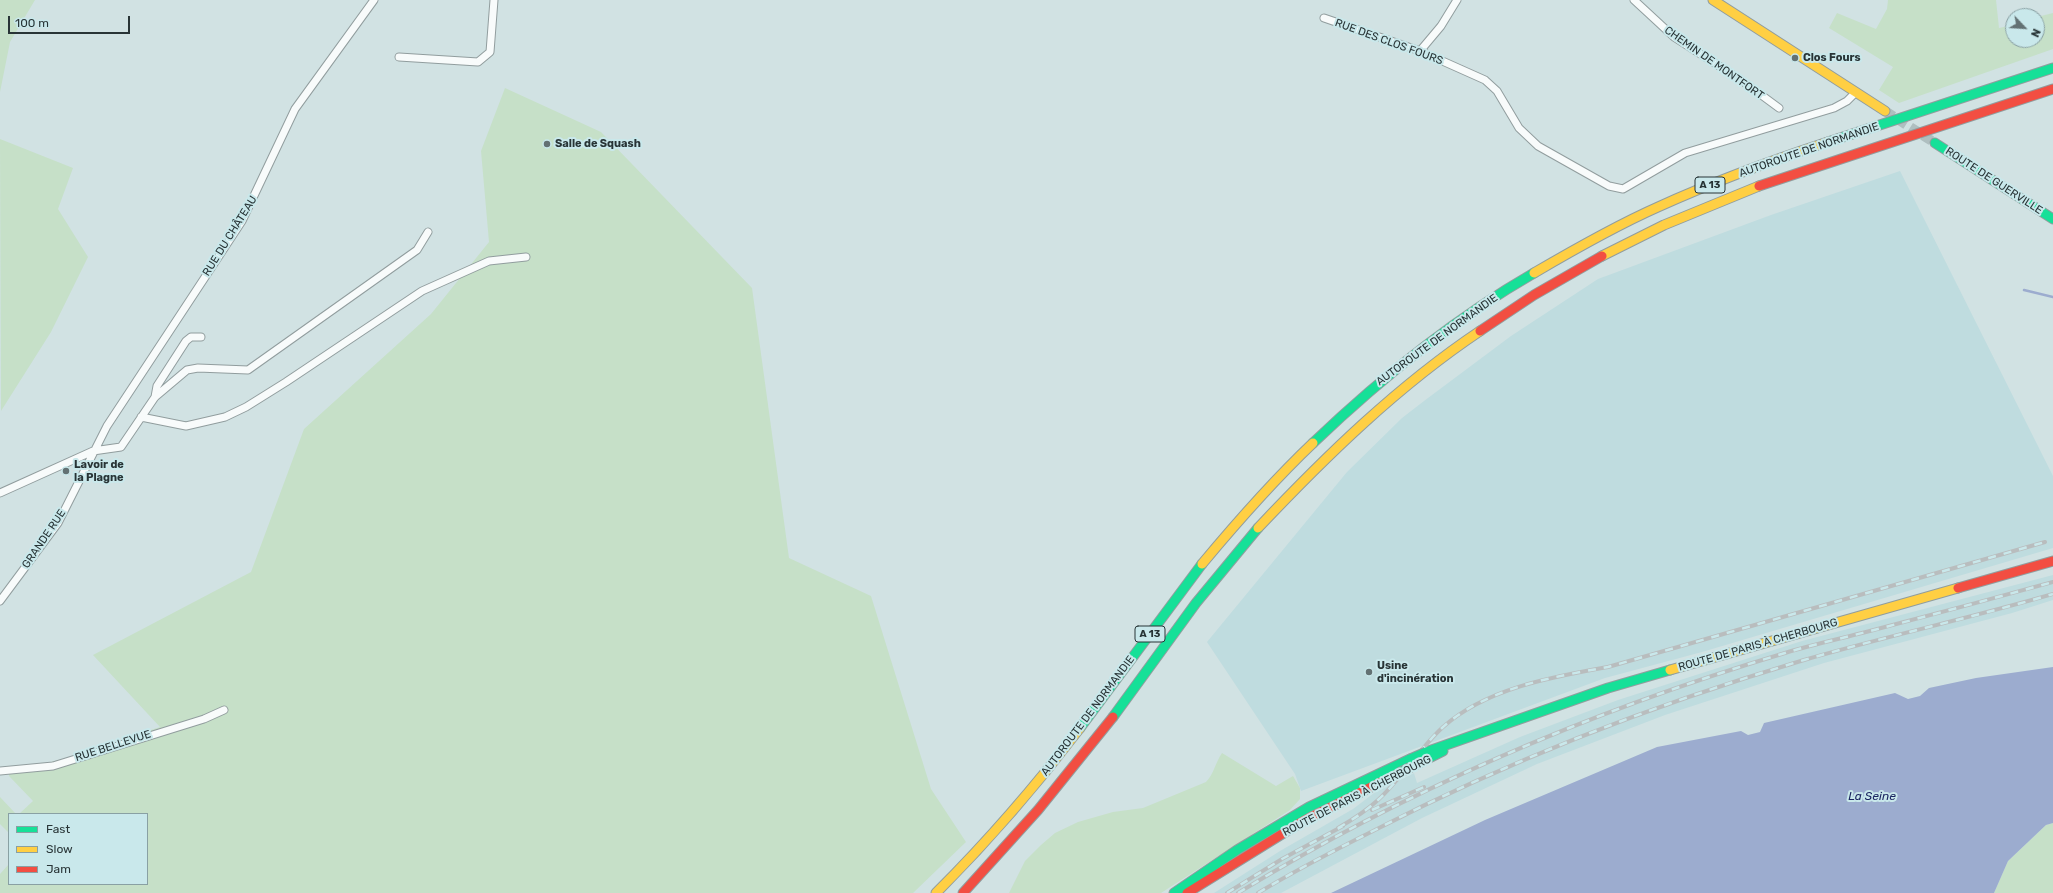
<!DOCTYPE html>
<html>
<head>
<meta charset="utf-8">
<style>
	body { margin:0 }
	#map { position:relative; width:2053px; height:893px; overflow:hidden; background:#d1e2e3; font-family:Rubik,sans-serif }
	canvas { display:block }
	.legend { position:absolute; left:8px; top:813px; width:140px; height:72px; box-sizing:border-box; background:#c9e8eb; border:1px solid #89a0a3; margin:0; padding:5px 7px; list-style:none; font-size:12px; color:#283436 }
	.legend li { display:flex; align-items:center; gap:8px; height:20px }
	.legend b { width:20px; border:1px solid #89a0a3 }
	.north { position:absolute; left:2005px; top:8px; width:40px; height:40px; box-sizing:border-box; background:#c9e8eb; border:1px solid #89a0a3; border-radius:50%; rotate:115deg; font-size:11px; font-weight:700; line-height:16px; text-align:center; color:#283436 }
	.north::after { content:''; display:block; margin:auto; width:14px; height:18px; background:#637173; clip-path:polygon(50% 0,100% 100%,50% 72%,0 100%) }
	.scale { position:absolute; left:8px; top:16px; width:122px; height:18px; box-sizing:border-box; border:2px solid #283436; border-top:0; padding-left:5px; font-size:12px; line-height:14px; white-space:nowrap; color:#283436; -webkit-text-stroke:3px #c9e8eb; paint-order:stroke }
</style>
</head>
<body>
<div id="map">
<canvas width="2053" height="893"></canvas>
<ul class="legend">
<li><b style="height:5px;background:#16e098"></b>Fast</li>
<li><b style="height:5px;background:#ffcf43"></b>Slow</li>
<li><b style="height:5px;background:#f24e42"></b>Jam</li>
</ul>
<div class="north">N</div>
<div class="scale">100 m</div>
</div>
<script>
const c = document.querySelector('canvas').getContext('2d');
c.lineJoin = 'round';
function paint(path, color) { c.fillStyle = color; c.fill(path, 'evenodd'); }
function trace(path, color, width, dash) { c.strokeStyle = color; c.lineWidth = width; c.lineCap = dash ? 'butt' : 'round'; c.setLineDash(dash || []); c.stroke(path); }
function label(font, color, halo, rows, align = 'center') {
  c.font = font + ' Rubik,sans-serif'; c.lineWidth = 4; c.setLineDash([]); c.textBaseline = 'middle'; c.strokeStyle = halo; c.fillStyle = color; for (const [text, x, y, turn = 0] of rows) {
    c.save(); c.translate(x, y); c.rotate((+turn || 0) * Math.PI / 180); c.textAlign = isNaN(turn) ? turn : align; if (halo) c.strokeText(text, 0, 0); c.fillText(text, 0, 0); c.restore();
  }
}
paint(new Path2D(`
	M1900,171L2053,476V548L1702,652L1605,678L1301,791L1295,774L1207,642L1347,472L1402,418L1424,401L1511,336L1598,279L1771,215Z
	M2053,575V600L2012,613L1824,663L1665,715L1537,764L1422,818L1281,893H1214L1280,851L1353,809L1374,793L1414,773L1417,783L1520,737L1618,700L1802,641Z`), '#bfdcdf');
paint(new Path2D(`
	M0,0H35L10,42L0,92Z
	M1888,0H1996L1999,28L2013,25V40H2037V17L2053,13V49L1899,103L1879,90L1893,67L1829,28L1837,13L1876,29L1887,9Z
	M505,88L601,132L752,288L789,558L871,596L931,789L966,842L913,893H0V874L9,864V884H147V814H19L33,801L9,776V768L47,763L74,756L160,727L93,655L251,572L304,429L431,314L489,242L481,151Z
	M0,139L73,168L58,209L88,257L51,332L1,411Z
	M1222,753L1276,786L1293,776L1300,788V799L1290,810L1161,893H1009L1025,861L1041,845L1055,833L1078,822L1113,812L1143,808L1206,782C1214,774 1215,763 1222,753Z
	M0,797L16,814H9V833L0,824Z
	M2053,823V893H1994L2008,861L2046,825Z`), '#c6e0c8');
paint(new Path2D(`
	M2053,667V823L2046,825L2008,861L1994,893H1331L1485,820L1657,747L1741,731L1748,735L1760,732L1764,723L1895,693L1908,699L1920,696L1929,688L1976,678Z`), '#9caccf');
trace(new Path2D(`
	M2024,290L2053,297`), '#9caccf', 2.5);
trace(new Path2D(`
	M1885,111L1935,143`), '#afbfc0', 10, [10, 5]);
const street = new Path2D(`
	M1634,0L1674,37L1741,80L1779,108
	M1324,18L1420,51L1485,80L1497,91L1519,128L1538,146L1609,186L1623,189L1685,153L1834,108L1847,101L1856,92
	M1420,51L1441,26L1457,0
	M399,57L478,62L490,52L494,0
	M155,397L157,386L186,341L191,337H201
	M141,417L186,426L225,417L246,407L286,382L422,291L489,261L526,257
	M0,493L93,451L121,447L155,397L187,370L198,368L248,370L417,250L428,232
	M0,601L58,523L107,426L242,221L295,109L374,0
	M0,771L53,766L204,719L224,710`);
const fast = new Path2D(`
	M1828,142L2053,68
	M1935,143L2053,219
	M1313,443C1380,379 1454,319 1534,273
	M1113,717L1196,603L1258,528
	M1080,728L1202,564
	M1426,752L1608,688L1670,670
	M1413,766L1443,751
	M1174,893L1237,850L1309,807L1410,759`);
const slow = new Path2D(`
	M1713,0L1885,111
	M1602,256L1664,225L1759,186
	M1534,273C1575,249 1615,226 1658,207C1713,182 1770,161 1828,142
	M1258,528C1326,456 1398,386 1480,331
	M1202,564C1237,522 1273,481 1313,443
	M1670,670L1958,588
	M936,893C988,841 1035,787 1080,728`);
const jam = new Path2D(`
	M1759,186L2053,89
	M1480,331L1534,295L1602,256
	M1958,588L2053,561
	M963,893L1038,810L1113,717
	M1187,893L1303,821L1399,773`);
trace(street, '#919d9e', 9);
trace(fast, '#919d9e', 11);
trace(slow, '#919d9e', 11);
trace(jam, '#919d9e', 11);
trace(street, '#f8fbfb', 7);
trace(fast, '#16e098', 9);
trace(slow, '#ffcf43', 9);
trace(jam, '#f24e42', 9);
const rail = new Path2D(`
	M1372,810L1424,787
	M1338,828C1352,820 1366,811 1378,800C1402,778 1419,749 1443,727C1487,688 1552,677 1608,667L2045,542
	M1227,893L1282,859L1343,826
	M1238,893C1408,789 1594,710 1785,653C1811,645 1839,639 1866,632C1928,616 1991,599 2053,582
	M1258,893C1296,870 1335,850 1375,830C1512,759 1656,704 1804,660C1887,636 1971,618 2053,594`);
trace(rail, '#b9bdbe', 4);
trace(rail, '#c9e8eb', 2.5, [8]);
const fastBridge = new Path2D(`
	M1410,759L1426,752
	M1399,773L1413,766`);
trace(fastBridge, '#919d9e', 11, []);
trace(fastBridge, '#16e098', 9);
for (const [x, y, r, color] of [
	[1795,58,4,"#637173"],
	[547,144,4,"#637173"],
	[66,471,4,"#637173"],
	[1369,672,4,"#637173"]
]) { const dot = new Path2D(); dot.arc(x, y, r, 0, 2 * Math.PI); c.fillStyle = color; c.fill(dot); trace(dot, '#c9e8eb', 1.5); }
for (const [x, y, w] of [
	[1710,185,30],
	[1150,634,30]
]) { const box = new Path2D(); box.roundRect(x - w / 2, y - 8, w, 16, 3); c.fillStyle = '#c9e8eb'; c.fill(box); trace(box, '#283436', 1); }
label('bold 10px', '#283436', null, [
	["A 13",1710,185],
	["A 13",1150,634]
]);
label('11px', '#283436', '#c9e8eb', [
	["RUE DES CLOS FOURS",1389,42,20],
	["CHEMIN DE MONTFORT",1714,63,35],
	["AUTOROUTE DE NORMANDIE",1809,150,-19],
	["ROUTE DE GUERVILLE",1994,181,33],
	["RUE DU CHÂTEAU",230,236,-58],
	["AUTOROUTE DE NORMANDIE",1437,340,-36],
	["GRANDE RUE",44,539,-56],
	["ROUTE DE PARIS À CHERBOURG",1758,645,-16],
	["AUTOROUTE DE NORMANDIE",1088,716,-53],
	["RUE BELLEVUE",113,746,-18],
	["ROUTE DE PARIS À CHERBOURG",1357,796,-27]
]);
label('bold 11px', '#283436', '#c9e8eb', [
	["Clos Fours",1803,58],
	["Salle de Squash",555,144],
	["Lavoir de",74,465],
	["la Plagne",74,478],
	["Usine",1377,666],
	["d'incinération",1377,679]
], 'left');
label('italic 12px', '#1b2560', '#c9e8eb', [
	["La Seine",1872,797]
]);
</script>
</body>
</html>
